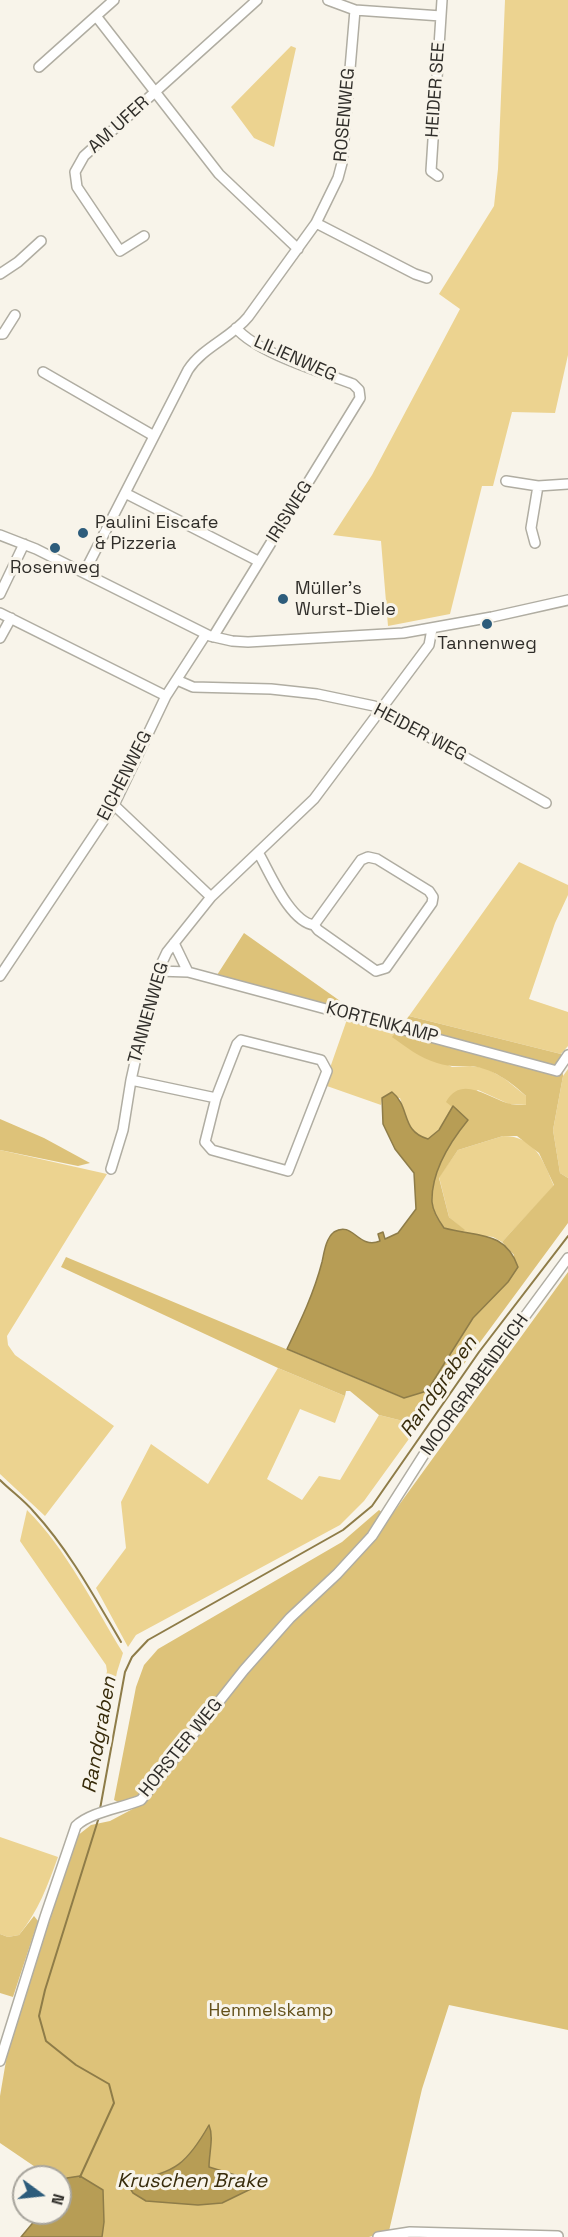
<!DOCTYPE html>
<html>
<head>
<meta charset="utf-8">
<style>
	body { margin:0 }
	#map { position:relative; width:568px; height:2237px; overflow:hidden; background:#f8f4ea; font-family:"Space Grotesk",sans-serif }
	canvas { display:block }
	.north { position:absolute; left:12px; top:2165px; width:60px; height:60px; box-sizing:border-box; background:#f8f4ea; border:2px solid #a8a59d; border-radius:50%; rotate:105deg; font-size:16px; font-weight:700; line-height:24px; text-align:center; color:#302e2a }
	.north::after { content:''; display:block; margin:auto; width:21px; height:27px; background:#2d5c7b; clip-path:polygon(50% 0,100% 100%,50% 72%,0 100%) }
</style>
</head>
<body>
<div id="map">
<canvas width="568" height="2237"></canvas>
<div class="north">N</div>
</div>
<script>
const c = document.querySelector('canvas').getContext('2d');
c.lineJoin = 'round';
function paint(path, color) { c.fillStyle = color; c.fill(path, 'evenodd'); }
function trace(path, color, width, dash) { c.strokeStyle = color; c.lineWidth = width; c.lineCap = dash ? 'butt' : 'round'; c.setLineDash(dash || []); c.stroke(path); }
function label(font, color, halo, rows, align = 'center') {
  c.font = font + ' "Space Grotesk",sans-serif'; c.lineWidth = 6; c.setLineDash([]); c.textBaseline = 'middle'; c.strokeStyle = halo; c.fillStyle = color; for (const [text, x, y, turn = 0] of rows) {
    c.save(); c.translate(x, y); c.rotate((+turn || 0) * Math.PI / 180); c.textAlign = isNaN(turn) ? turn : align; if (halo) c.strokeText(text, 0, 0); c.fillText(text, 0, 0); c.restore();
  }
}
paint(new Path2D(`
	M505,0H568V355L555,413L512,412L493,486H482L450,614L388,626L381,541L333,535L372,475L460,309L439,294L494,206L498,169Z
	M291,46L296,48L274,147L254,138L231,107Z
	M519,862L568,885V895L555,923L529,999L568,1012V1046L561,1054L409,1016Z
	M351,1008L404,1024L393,1037L452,1067L470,1066L486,1068L505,1079L526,1096L527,1105L509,1104L478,1090L453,1106L439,1130L428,1140C408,1133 406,1117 400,1098H382L381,1105L324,1085Z
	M568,1069V1178L560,1173L553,1130L563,1076Z
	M503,1136C535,1136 543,1160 554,1186L502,1242L493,1237L461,1233L464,1230L449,1217L439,1177L458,1150Z
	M0,1150L107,1174L7,1336L8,1345L15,1355L114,1426L45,1516L0,1474Z
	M278,1368L345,1396L335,1423L300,1409L267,1479L302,1500L319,1476L340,1480L379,1415L419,1425L364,1501L340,1525L136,1635L128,1647L96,1588L126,1548L121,1502L151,1444L208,1484Z
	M27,1510C65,1547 95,1607 123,1653L117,1672L95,1784L85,1786L107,1671L106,1665L20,1541Z
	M0,1837L58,1857C47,1887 39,1910 19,1935L8,1937L0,1934Z`), '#ecd390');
paint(new Path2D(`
	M244,933L350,1008L349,1013L217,975Z
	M409,1016L561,1054L563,1076L553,1130L560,1173L568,1178V1223L419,1425L379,1415L350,1391H346L345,1396L278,1368L61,1267L66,1257L403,1398L426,1391L473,1318L507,1282L514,1255L502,1242L554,1185L539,1153L517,1136H503L458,1150L439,1178L449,1217L465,1230L461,1233L444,1228C439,1220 433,1212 432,1202C431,1172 450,1142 468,1120L446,1102C461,1075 487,1097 507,1103C513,1105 520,1105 526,1105V1096C511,1082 491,1067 469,1066C457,1066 448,1067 437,1063C420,1058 406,1047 392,1037Z
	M0,1119L44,1138L90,1163L78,1166L0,1150Z
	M568,1272V2030L449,2005L422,2089L389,2231L369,2237H102L104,2222L67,2178L62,2185L60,2183V2177H50L0,2143V2096L8,2049L77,1836L91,1825L110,1821L144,1803L247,1673L293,1621L375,1538ZM209,2126C214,2137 209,2154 209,2167L259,2185L222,2203H180L162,2201L132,2180C174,2174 188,2162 209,2126Z
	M379,1510L383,1513L369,1533L139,1797L122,1804L114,1800L136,1687L144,1665L158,1649L342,1542Z
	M34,1916L38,1921L13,1997L0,1993V1934L8,1937L19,1935Z`), '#ddc279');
const water = new Path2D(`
	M392,1092C411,1107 400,1131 428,1139L439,1130L453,1106L468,1120C450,1142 431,1172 432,1202C433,1212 439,1221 444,1228C477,1237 505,1230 518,1267L508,1282L473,1318L427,1391L404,1398L287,1349C301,1320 314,1293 322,1262C324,1253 326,1238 334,1232C353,1220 358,1250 380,1241L378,1234L383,1232L385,1239L398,1233L416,1209L414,1173L395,1149L383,1124L382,1098Z
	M209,2125C214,2137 209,2153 209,2167L258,2182L259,2185L222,2203L198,2205L146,2201L133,2193L128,2185L132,2180C175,2174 188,2162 209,2125Z
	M80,2176L103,2190L104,2222L102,2237H21L41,2213H60V2189L67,2178Z`);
paint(water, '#b79d55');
trace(water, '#8e7c48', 1.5);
trace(new Path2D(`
	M0,1480C11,1491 24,1500 34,1512C69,1550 95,1598 121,1642
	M100,1809L125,1672L132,1657L148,1640L343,1530L372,1506L479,1352L568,1236
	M80,2177L114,2103L109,2084L76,2065L46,2041L39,2016L45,1990L99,1817`), '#8e7c48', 2);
const minor = new Path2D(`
	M114,0L96,16L219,174L298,249
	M328,0L355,10L441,16
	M39,67L96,16
	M438,176L431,171L442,0
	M316,223L415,274L427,278
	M144,236L120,251L77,187L75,172L84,156L257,0
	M0,274L18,262L41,241
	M0,334H3L15,315
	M43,372L154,436
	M506,481L538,486L568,484
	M125,493L258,561
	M0,535L36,549L210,636L232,641L248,642L403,633L492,617L568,600
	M535,543L531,528L538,486
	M84,573L188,370C203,347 231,338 248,317L316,223L338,178L342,163L355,10
	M0,594L24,544
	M0,613L166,696
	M213,637L360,398L359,390L353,384C322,372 257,353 236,328
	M0,638L11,618
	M177,680L193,687L271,689L317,694L374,706L546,803
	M114,805L211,897
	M259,854C270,873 290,922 314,925L318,930L376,971L386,968L432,903L433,897L429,891L377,859L368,857L361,860L314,925
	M174,943L188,972
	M158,971L188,972L557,1071L568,1055
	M0,976L114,805L166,696L206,634
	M131,1080L216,1098L205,1142L212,1150L288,1171L327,1071L321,1060L241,1040L237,1044L216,1098
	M111,1169L123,1130L131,1080L148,1004L158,971L167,952L211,897L314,799L429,645L432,629
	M0,2061L45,1917L76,1826C90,1812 122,1808 141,1800L244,1670L290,1618L337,1574L372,1536L430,1445L568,1258
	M378,2237L410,2232L558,2236`);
trace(minor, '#b0ada2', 12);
trace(minor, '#fff', 9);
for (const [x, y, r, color] of [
	[83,533,6,"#2d5c7b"],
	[55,548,6,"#2d5c7b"],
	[283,599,6,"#2d5c7b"],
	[487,624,6,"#2d5c7b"]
]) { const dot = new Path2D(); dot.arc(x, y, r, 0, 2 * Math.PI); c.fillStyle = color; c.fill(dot); trace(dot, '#f8f4ea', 2); }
label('18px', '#302e2a', '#f8f4ea', [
	["HEIDER SEE",436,90,-86],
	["ROSENWEG",345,115,-85],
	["AM UFER",119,125,-42],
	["LILIENWEG",295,359,24],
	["IRISWEG",290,512,-58],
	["HEIDER WEG",420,733,28],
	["EICHENWEG",125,776,-63],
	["TANNENWEG",149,1013,-74],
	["KORTENKAMP",382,1023,15],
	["MOORGRABENDEICH",475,1385,-54],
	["HORSTER WEG",181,1748,-51]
]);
label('18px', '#302e2a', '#f8f4ea', [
	["Paulini Eiscafe",95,523],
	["& Pizzeria",95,544],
	["Rosenweg",55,568,"center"],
	["Müller's",295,589],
	["Wurst-Diele",295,610],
	["Tannenweg",487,644,"center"]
], 'left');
label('18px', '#64511a', '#f8f4ea', [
	["Hemmelskamp",271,2011]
]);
label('italic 20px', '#372b0a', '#f8f4ea', [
	["Randgraben",439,1387,-55],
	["Randgraben",100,1735,-80],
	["Kruschen Brake",192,2182]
]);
</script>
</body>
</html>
